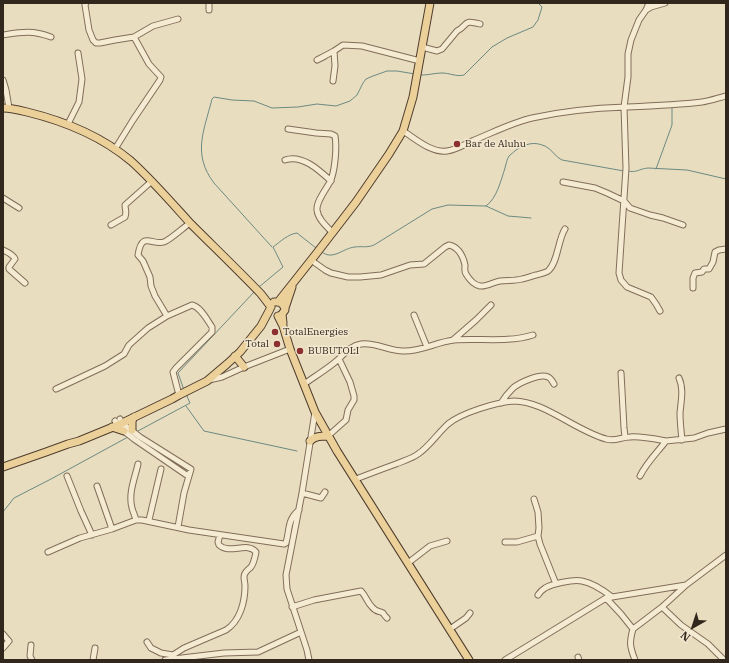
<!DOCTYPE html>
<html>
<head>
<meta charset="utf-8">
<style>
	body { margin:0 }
	#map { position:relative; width:729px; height:663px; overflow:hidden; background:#e9ddc0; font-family:"IBM Plex Serif",serif }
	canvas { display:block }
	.frame { position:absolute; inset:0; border:4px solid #32271d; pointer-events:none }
	.north { position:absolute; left:673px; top:607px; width:40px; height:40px; -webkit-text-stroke:3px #f2e7cf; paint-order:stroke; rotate:219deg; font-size:11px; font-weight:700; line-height:16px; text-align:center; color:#32271d }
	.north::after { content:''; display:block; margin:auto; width:14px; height:18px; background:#32271d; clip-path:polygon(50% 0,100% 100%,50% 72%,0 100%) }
</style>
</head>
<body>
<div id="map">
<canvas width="729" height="663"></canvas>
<div class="frame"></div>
<div class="north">N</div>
</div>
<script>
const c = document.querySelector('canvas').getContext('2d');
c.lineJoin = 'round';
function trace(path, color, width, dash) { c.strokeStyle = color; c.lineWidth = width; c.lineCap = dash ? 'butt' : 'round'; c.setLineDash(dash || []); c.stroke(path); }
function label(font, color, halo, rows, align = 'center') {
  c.font = font + ' "IBM Plex Serif",serif'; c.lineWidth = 3; c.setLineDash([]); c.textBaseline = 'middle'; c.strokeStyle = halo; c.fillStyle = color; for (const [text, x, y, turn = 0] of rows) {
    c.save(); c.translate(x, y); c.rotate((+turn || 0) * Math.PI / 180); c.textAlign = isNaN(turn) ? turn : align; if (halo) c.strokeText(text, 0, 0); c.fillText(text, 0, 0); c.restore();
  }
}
trace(new Path2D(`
	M420,75H422C429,75 435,73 442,73C450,73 456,77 464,75L492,47L507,38L533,27L538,20L542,7L538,3
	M656,169L672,125V108
	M627,171C638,173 638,169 648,168L687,170L726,179
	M486,206L508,216L531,218
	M272,247L214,183C192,154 204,131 212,99L214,97L232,100L254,101L272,108L298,107L317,104L336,106L350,101L357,95L363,83L366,79L373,76L387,71H397L415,74
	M322,252C333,261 343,248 355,247C362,246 367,248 374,245L432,209L448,205L486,206C497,198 501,180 505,168C506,164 507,159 509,156C511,154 514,152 516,150C526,144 533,141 545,146C552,149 555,157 562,160L624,171
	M259,287L283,267L273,247C280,242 288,234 297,233L316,248
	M184,390L178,373L255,291
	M186,406L204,431L297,451
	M138,431L190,403L186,394
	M3,512L14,498L51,479L128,437`), '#6b8981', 1);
const minor = new Path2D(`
	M86,3L85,5L89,30L93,40L96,43H100L115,40L134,37L153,26L178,19
	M649,3L646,10L639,20L631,40L628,54V77L624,107L626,168L619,273L621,280L627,287L651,297L656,304L660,311
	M209,10V3
	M646,10L651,7L665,3
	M3,35C22,32 32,30 51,37
	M422,47L437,51L442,49L457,31C469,25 462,19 480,24
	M325,56L317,60L334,51L343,45L362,46L420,61
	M3,80L6,90L9,108
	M333,81L335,66L334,51
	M68,124L79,102L82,79L78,53
	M288,129L316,133L331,134L335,136C337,147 335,172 330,182C326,189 316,202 317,210C318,219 326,226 333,233
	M403,131C416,139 431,153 447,151C455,150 464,145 472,141C492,133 511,123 532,118C563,111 595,108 626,107C651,106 677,105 702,102C710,101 718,98 726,96
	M115,149L133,120L160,80L161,77L149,64L134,37
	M285,160C302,154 319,170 331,181
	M563,182L595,188L607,193L624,201L630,208L650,215L663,218L683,225
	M3,198L19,208
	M111,225L125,217C127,212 125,210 125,205L152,181
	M3,250C7,252 13,254 15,259L9,267V269L25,283
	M311,260L325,270L331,273L348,277H360L381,275L410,265L424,264L445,247L449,245C458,247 463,256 465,265C465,268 464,271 466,274C469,279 474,285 480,286C487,287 493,282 500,281C507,280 515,281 522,279C527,278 532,276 536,275C540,274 545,273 548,271C558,263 558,239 565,229
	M693,288V278L695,273L702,272L704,269H709L713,262L715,252L719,250L726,249
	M414,315L427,347
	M167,316L155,296L151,286L150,277L143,261L138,255C142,230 152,246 164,242C170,240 184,227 190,223
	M453,340L476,320L491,305
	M621,373L624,428L625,437
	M679,378C684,389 681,401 680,413C680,422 681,431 682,440
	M209,380L222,377L244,367L290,349
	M304,384C314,377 324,371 334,363C343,356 349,346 361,344C375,342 389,351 403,351C420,352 436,342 454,340C480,338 507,343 533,335
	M56,389L105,366L124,354L129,345L148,328L167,316L192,305C201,307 207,320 212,327V332L176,368L173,372L179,395
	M501,403C504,398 509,392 513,388C519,383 540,373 548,377C551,378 552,381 554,384
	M120,419L122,423L140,437L191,469L184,493L178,527
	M115,421L124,431L134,439L188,476
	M328,436L346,420L348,410L354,400V396L350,382L339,359
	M67,476L81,511L92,535
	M640,476C647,462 656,454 666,441L694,438L708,433L726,429
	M356,479C369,474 382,469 396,464C403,461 411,459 418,454C428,448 438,433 448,424C461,413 497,402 514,401C544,401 576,431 606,439C616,442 620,437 630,437C640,436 655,439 666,441
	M97,486L112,529
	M302,493L321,498L325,492
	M534,499L538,512L539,528L538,536L540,544L556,584
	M136,520C135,516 133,512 132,508C128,493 135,478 138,464
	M149,520L161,469
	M505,542H517L538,536
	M48,552L80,538L112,529L136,520H142L189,530L284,544L286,543C290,529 287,520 299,510
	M408,563L430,546L447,541
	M538,595C540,592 542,590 545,588C552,584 573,579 582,581C593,583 603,590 612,597
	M606,598L621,614L633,629L662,607L685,586
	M292,607L314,600L361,591C366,596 367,602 372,607C376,612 379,611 383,613C384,615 386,617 387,618
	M662,607L681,625L708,644L724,660
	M450,629L466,618L470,613
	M633,629C629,643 630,647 635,660
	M3,634L8,640L9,641L3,648
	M147,642L151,648L161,653L173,655L184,648L226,630C240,621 245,602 245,586C245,583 244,580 244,577C244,572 248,570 251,567C254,563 255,557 256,552C247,541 230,555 219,545L218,542L220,535
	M31,645L30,656L32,660
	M578,657L579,660
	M93,660L95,648
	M165,660L224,653L258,652L301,632
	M309,660L307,650L287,589L286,575L302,493L315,412
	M505,660L606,598L686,585L726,555`);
const major = new Path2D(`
	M3,108C11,108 19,110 27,112C64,121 101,136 131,161C152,180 171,202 190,223C214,247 238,270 261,294L271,307
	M274,302H280L284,306L285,310L282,314L283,323
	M278,302L316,254L356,202L389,154L403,131L413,97L430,3
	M285,308L292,287
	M278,316L283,326L290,349L315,412L337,451L469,660
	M235,356L244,367
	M112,427L124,431
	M132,430V421L134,417
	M310,441C315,436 321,436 328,436
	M3,467L46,452L68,444L79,441L118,425L172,399L179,395L207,381L227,364L240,352L261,326L270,309`);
trace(minor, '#816e5a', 7);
trace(major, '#4f3d2e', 9);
trace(minor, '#f5ead2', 5);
trace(major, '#ebd09a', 7);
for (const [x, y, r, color] of [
	[457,144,4,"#8b2f31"],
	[275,332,4,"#8b2f31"],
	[277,344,4,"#8b2f31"],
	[300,351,4,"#8b2f31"]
]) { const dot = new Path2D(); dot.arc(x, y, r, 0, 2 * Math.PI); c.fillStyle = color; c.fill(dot); trace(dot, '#f2e7cf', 1.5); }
label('10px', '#32271d', '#f2e7cf', [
	["Bar de Aluhu",465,144],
	["TotalEnergies",283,332],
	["Total",269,344,"right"],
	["BUBUTOLI",308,351]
], 'left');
</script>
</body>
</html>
